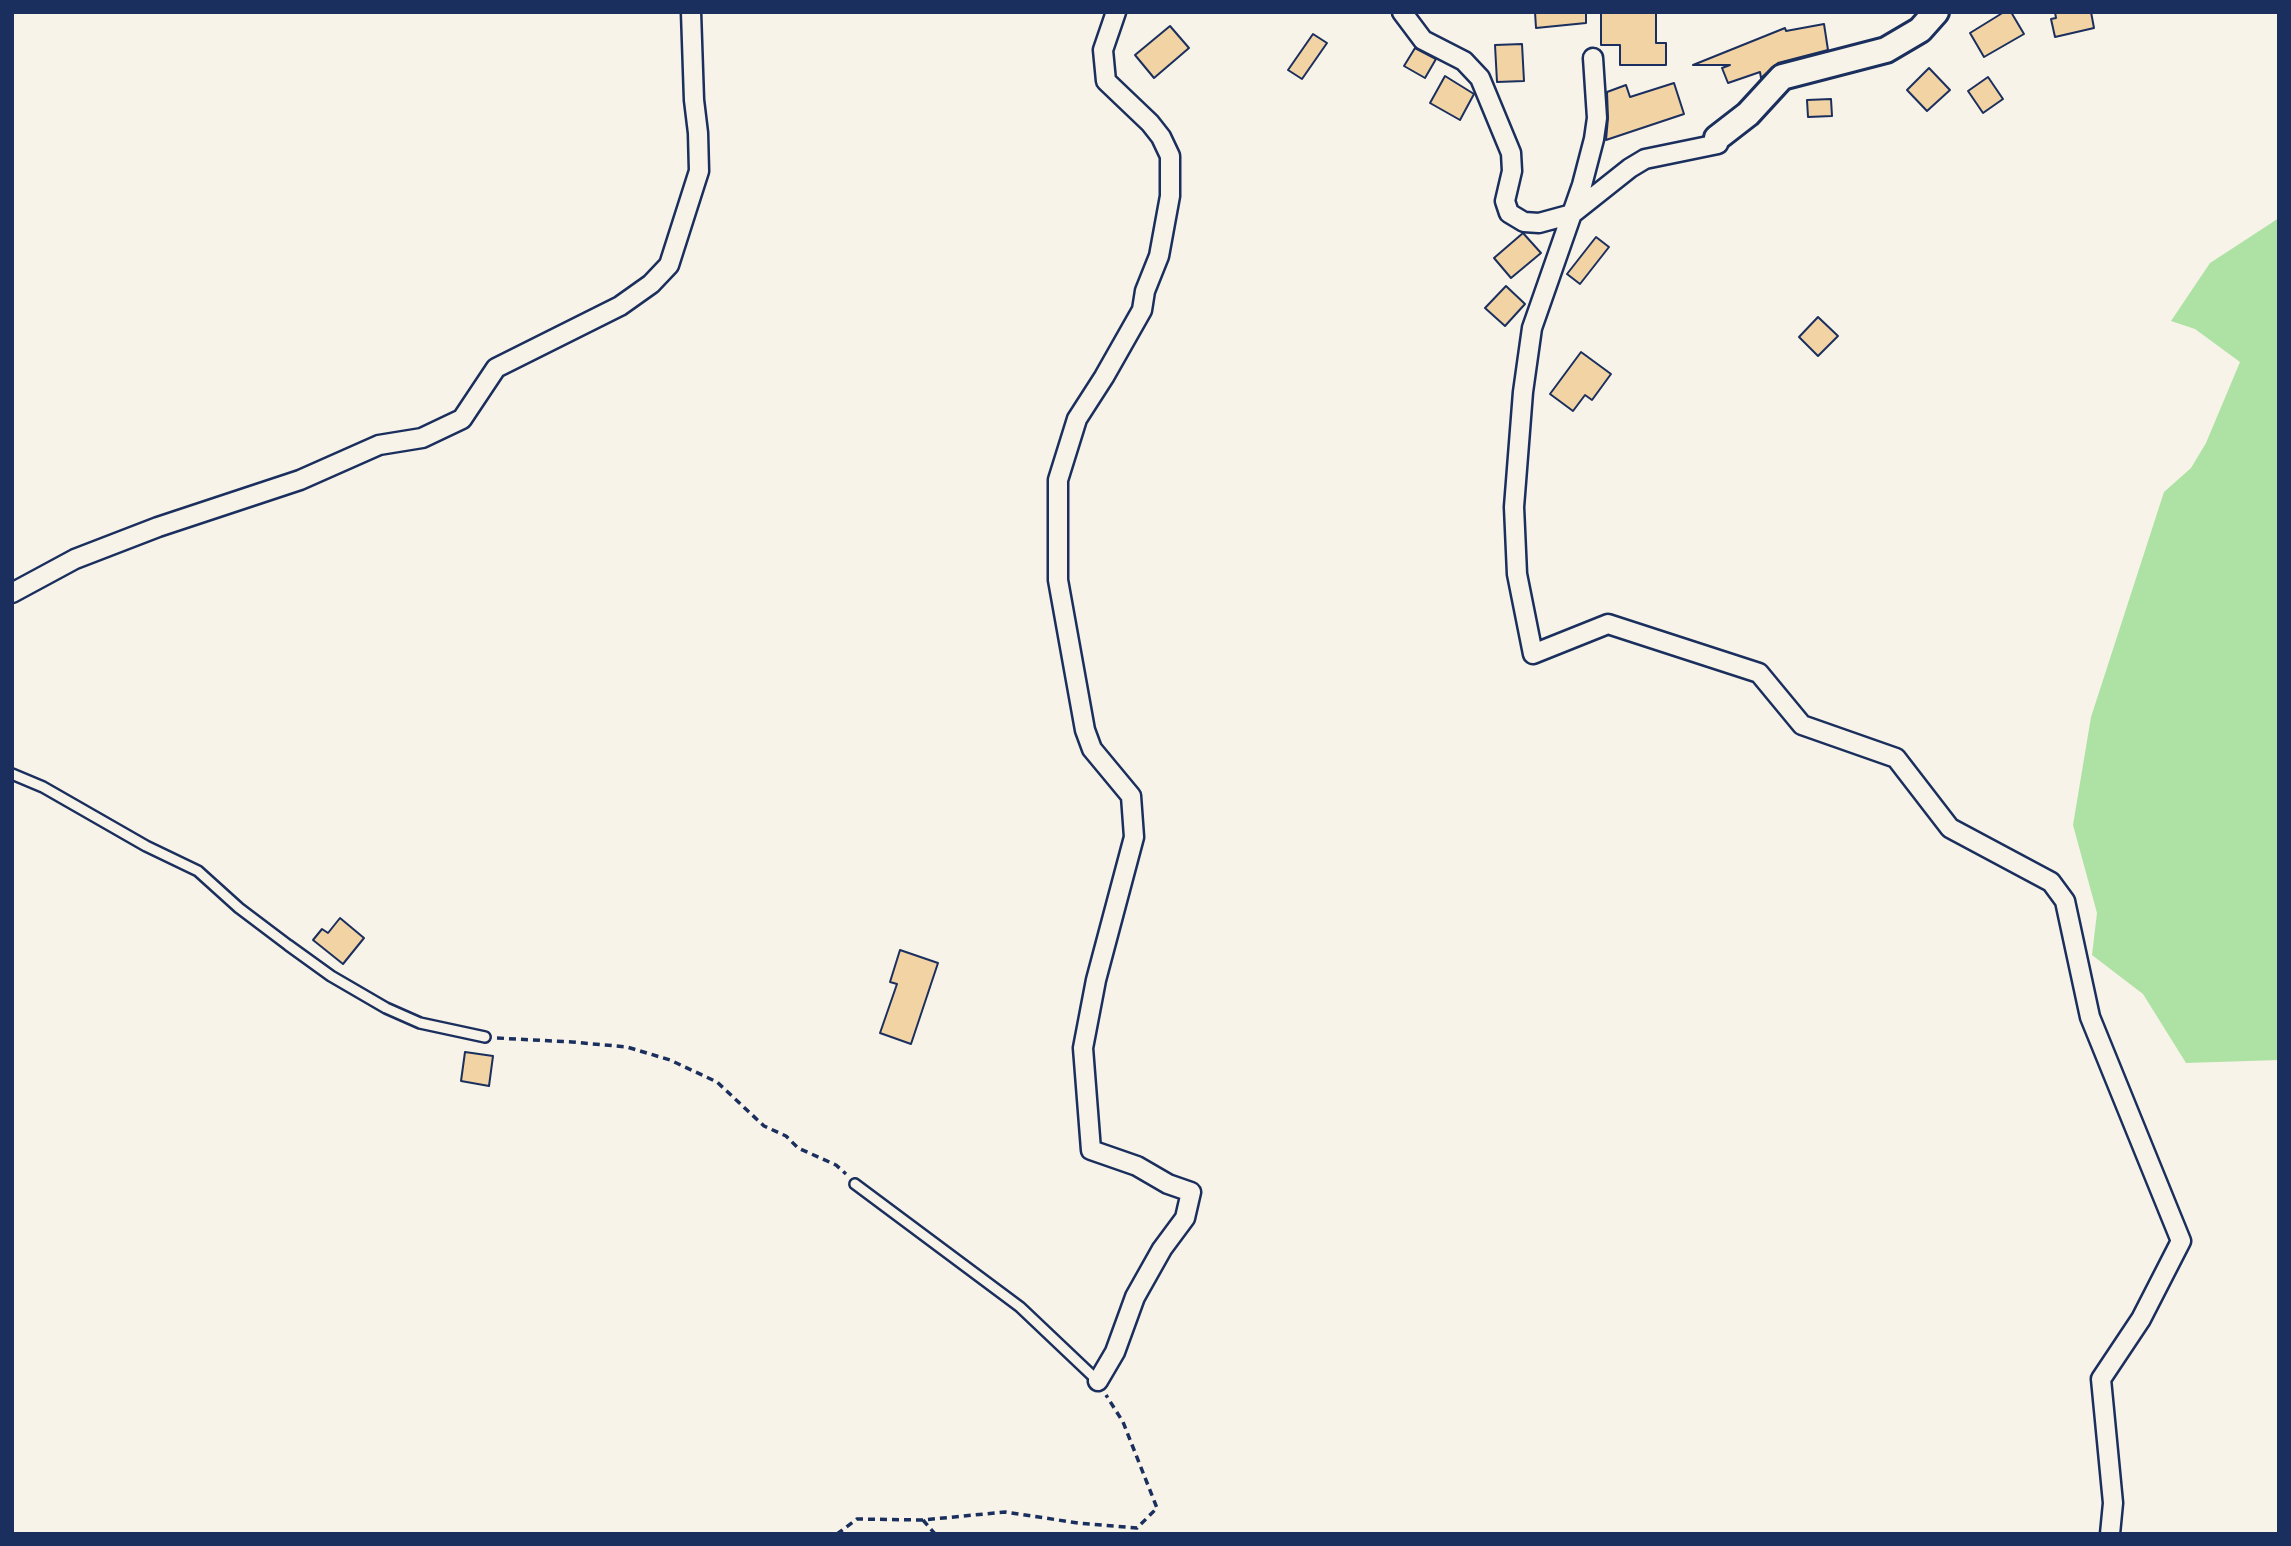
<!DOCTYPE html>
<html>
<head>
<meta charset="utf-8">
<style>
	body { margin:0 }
	#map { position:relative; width:2291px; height:1546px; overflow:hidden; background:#f7f3e8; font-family:"Patrick Hand",sans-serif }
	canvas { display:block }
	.frame { position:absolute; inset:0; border:14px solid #1b2f5e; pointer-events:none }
</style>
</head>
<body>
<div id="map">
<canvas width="2291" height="1546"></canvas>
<div class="frame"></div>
</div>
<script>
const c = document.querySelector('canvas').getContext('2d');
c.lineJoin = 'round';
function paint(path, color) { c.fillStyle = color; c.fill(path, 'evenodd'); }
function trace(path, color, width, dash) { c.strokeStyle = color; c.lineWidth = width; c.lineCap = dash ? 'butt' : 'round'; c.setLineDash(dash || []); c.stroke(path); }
paint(new Path2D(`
	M2279,218V1060L2186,1063L2143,994L2092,955L2097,913L2073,825L2091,717L2164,492L2191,468L2206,443L2240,362L2195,329L2171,321L2210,263Z`), '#ade2a4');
const building = new Path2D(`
	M1535,12H1586V23L1536,28Z
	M1601,12H1656V43H1666V65H1620V45H1601Z
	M2004,12H2011L2024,34L1984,57L1970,33Z
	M2055,12H2091L2094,28L2055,37L2051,19L2056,18Z
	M1824,24L1828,50L1778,63L1761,78L1760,72L1728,83L1722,68L1730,65H1693L1785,28L1786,31Z
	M1170,26L1189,48L1154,78L1135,55Z
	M1313,34L1327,43L1302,79L1288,70Z
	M1522,44L1524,81L1497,82L1495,45Z
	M1415,48L1436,59L1425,78L1404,66Z
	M1929,68L1950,90L1927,111L1907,90Z
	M1445,76L1474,94L1460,120L1430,103Z
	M1988,77L2003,99L1983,113L1968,91Z
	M1674,83L1684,114L1606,140L1608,118L1607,92L1626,85L1630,97Z
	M1831,99L1832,116L1808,117L1807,100Z
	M1523,233L1541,253L1511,278L1494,258Z
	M1596,237L1609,247L1580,284L1567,274Z
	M1506,286L1525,304L1505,326L1485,308Z
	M1818,317L1838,336L1818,356L1799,337Z
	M1581,352L1611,374L1592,400L1585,395L1573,411L1550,394Z
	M340,918L364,938L343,964L313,940L322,929L328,933Z
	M900,950L938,963L911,1044L880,1033L897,984L890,982Z
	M465,1052L493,1056L489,1086L461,1081Z`);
paint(building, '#f1d3a4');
trace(building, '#1b2f5e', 2);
const lane = new Path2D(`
	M12,774L43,787L146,846L198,871L239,908L288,945L331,976L386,1008L420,1023L485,1037
	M855,1184L1020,1307L1098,1381`);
const street = new Path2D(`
	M1402,12L1423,40L1464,61L1480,78L1511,153L1512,171L1505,201L1509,213L1524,222L1539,223L1572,214L1630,168L1645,159L1718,144L1717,138
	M1593,58L1597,118L1594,139L1582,185L1532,328L1523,392L1514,507L1517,574L1533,654L1608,624L1759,673L1802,725L1896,758L1950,828L2051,882L2065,901L2090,1017L2181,1241L2141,1319L2101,1379L2113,1503L2110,1534
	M12,593L75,559L158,527L300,480L379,445L422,438L462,419L496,368L620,306L651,284L669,265L699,171L698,133L694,100L691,12
	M1098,1381L1115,1352L1135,1297L1162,1249L1185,1218L1191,1192L1168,1184L1137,1166L1091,1150L1083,1048L1096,980L1134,837L1131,796L1092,749L1085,730L1058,580V480L1077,419L1104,377L1142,310L1145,291L1159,256L1170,196V156L1161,137L1150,123L1106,81L1103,50L1116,12`);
const secondary = new Path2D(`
	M1717,138L1748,114L1782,77L1886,50L1920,30L1936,12`);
trace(lane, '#1b2f5e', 14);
trace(street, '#1b2f5e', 23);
trace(secondary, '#1b2f5e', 30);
trace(new Path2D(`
	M497,1038L572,1042L627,1047L670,1060L717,1082L764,1126L786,1136L798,1148L836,1165L846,1174
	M923,1520L935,1534
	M837,1534L857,1519L923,1520L1005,1512L1078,1523L1137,1528L1157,1508L1123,1422L1106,1395`), '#1b2f5e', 3.5, [7, 5]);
trace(lane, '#f7f3e8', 9);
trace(street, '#f7f3e8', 18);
trace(secondary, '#f7f3e8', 24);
</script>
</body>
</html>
